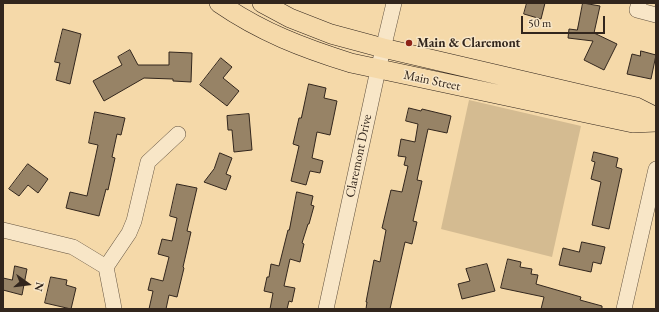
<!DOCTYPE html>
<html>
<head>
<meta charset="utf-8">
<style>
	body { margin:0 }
	#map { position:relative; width:659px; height:312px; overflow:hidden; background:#f5d9a9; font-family:"EB Garamond",serif }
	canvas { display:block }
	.frame { position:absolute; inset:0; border:4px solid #32261d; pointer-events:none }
	.north { position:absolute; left:8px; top:264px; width:40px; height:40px; -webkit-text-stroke:3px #f8e6c7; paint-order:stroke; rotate:104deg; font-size:11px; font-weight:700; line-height:16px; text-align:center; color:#32261d }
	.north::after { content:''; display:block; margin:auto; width:14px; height:18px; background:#32261d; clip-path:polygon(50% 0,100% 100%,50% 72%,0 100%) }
	.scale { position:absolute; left:521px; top:16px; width:84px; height:18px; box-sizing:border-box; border:2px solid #32261d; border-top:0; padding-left:5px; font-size:12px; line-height:14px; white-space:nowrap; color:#32261d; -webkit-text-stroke:3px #f8e6c7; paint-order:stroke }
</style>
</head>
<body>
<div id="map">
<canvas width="659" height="312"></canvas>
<div class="frame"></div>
<div class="north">N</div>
<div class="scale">50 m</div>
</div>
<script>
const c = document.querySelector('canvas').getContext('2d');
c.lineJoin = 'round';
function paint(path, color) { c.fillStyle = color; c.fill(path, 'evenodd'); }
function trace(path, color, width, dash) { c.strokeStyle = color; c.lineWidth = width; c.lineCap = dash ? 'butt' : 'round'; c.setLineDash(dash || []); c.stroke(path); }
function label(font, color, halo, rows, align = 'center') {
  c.font = font + ' "EB Garamond",serif'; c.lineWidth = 3; c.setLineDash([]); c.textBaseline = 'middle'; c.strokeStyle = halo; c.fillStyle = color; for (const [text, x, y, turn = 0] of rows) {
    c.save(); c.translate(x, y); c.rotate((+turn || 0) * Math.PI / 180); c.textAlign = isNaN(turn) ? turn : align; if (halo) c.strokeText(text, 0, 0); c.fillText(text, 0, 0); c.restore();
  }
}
paint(new Path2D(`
	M469,100L581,126L552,257L441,229Z`), '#d4bb91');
const building = new Path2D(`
	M527,3H545L541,19L524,14Z
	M583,3L600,6L594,33L617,44L604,70L584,60L593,41L568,38L569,29L577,30Z
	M63,29L81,34L70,84L56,80L60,63L55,62Z
	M130,50L138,65H169V52L192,53L191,82L173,81V79L144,78L104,101L93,81L122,65L118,57Z
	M641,51L656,55L651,79L627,74L632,54L640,56Z
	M221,58L232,67L223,78L239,91L227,106L200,85Z
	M309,84L326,88L324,98L337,101L330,135L317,132L312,158L323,161L320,173L310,171L306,185L291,181L299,146L293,144L299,118H301Z
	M409,108L421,111L422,109L451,116L447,133L428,129L417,180L422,181L413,221L417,222L412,244L405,242L390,309H366L367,302H366L374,260L380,262L386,230L382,228L391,190L402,192L408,166L404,165L406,157L398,156L401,139L415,142L418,124L406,121Z
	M95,112L125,118L121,135L117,134L112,157L115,158L108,190L106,189L99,216L66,208L70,192L87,196L98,145L89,143Z
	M249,114L252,150L234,152L232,130H228L227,116Z
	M594,152L618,158L616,167L622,169L609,229L592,225L601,182L591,179L595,162L592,161Z
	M220,153L232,158L226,174L231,176L226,190L204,182L214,169Z
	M28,164L48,179L38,193L28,185L19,196L9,189Z
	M177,184L197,188L187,231L191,232L183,267L184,268L177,297L169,295L166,309H149L153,291L148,290L151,278L163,281L169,257L158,254L162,239L172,241L177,218L170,216Z
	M297,192L313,196L311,205L314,206L309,224H308L302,243L304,244L300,262L290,259L284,286L295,288L292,302L289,301L287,309H270L273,293L264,291L267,277H269L271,264L279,266L288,230H289Z
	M582,242L605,247L601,264L593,262L591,272L559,265L563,248L579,252Z
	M508,259L521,262L520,267L532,269L531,274L538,275L536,284L581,297L580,300L602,306V309H541L544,297L501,288Z
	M487,264L495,291L462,299L458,284L470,281L466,269Z
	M15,266L27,269L22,295L3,290V278L12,280Z
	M51,277L67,280L66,285L76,288L71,309L45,303Z`);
paint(building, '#978366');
trace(building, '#32261d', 1);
const minor = new Path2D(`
	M639,3L637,10L656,15
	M3,230L73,247L106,267L113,303L114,309
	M106,267L129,233L134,221L148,162L178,134
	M326,309L378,70L394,3
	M624,309L656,169`);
const major = new Path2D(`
	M219,3C261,32 303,48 351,63L633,123L656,122
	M262,3L290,18L331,34L383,48L636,107L656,117`);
trace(minor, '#635340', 16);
trace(major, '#32261d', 20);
trace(minor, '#f8e6c7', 15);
trace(major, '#f5d9a9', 19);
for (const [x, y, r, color] of [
	[409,43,4,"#8f2418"]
]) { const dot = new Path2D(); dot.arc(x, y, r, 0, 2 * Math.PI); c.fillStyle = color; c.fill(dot); trace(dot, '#f8e6c7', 1.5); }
label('bold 13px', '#32261d', '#f8e6c7', [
	["Main & Claremont",417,43]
], 'left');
label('13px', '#32261d', '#f8e6c7', [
	["Main Street",432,81,12],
	["Claremont Drive",359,156,-78]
]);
</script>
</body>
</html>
